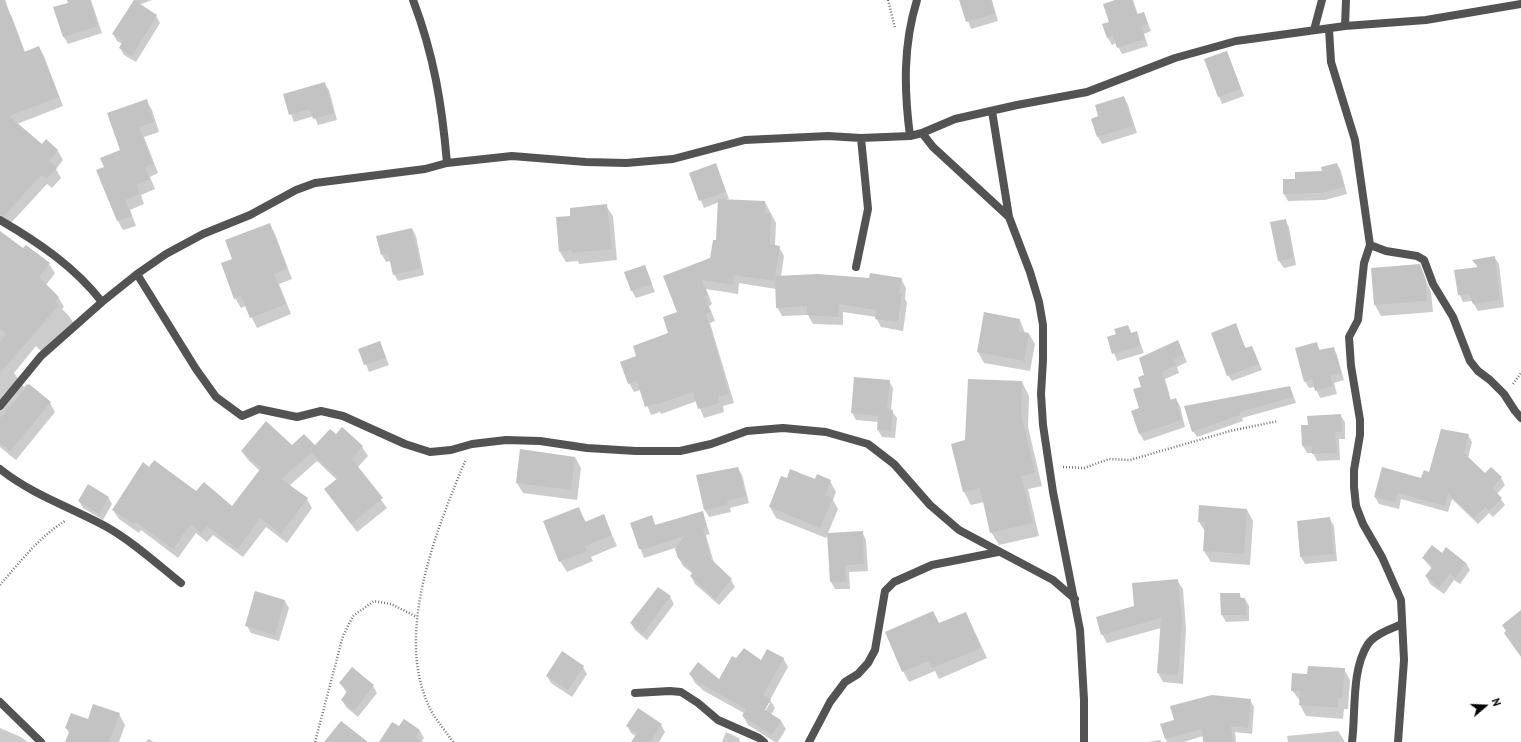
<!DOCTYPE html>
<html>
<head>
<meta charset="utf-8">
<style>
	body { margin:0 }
	#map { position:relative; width:1521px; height:742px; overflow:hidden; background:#fff; font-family:"PT Sans",sans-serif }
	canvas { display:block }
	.north { position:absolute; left:1465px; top:686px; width:40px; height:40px; -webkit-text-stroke:3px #fff; paint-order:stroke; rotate:71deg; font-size:11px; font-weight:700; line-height:16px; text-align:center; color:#000 }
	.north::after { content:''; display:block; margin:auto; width:14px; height:18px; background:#000; clip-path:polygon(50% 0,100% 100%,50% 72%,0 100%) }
</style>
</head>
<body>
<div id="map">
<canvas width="1521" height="742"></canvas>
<div class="north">N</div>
</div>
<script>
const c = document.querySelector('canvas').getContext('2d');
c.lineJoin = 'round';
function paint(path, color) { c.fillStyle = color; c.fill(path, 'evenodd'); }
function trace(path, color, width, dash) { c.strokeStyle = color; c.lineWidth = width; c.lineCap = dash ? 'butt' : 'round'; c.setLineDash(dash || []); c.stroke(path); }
paint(new Path2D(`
	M68,0H91L102,33L68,44L64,37L55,8L69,4Z
	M134,0H152L139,5L156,16L160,23L136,62L124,55L120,48L122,44L117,41L113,34Z
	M967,0H992L998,21L971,29L961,2Z
	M1118,0H1133L1138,15L1144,13L1151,31L1144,34L1148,46L1122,54L1116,43L1112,45L1108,38Z
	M7,8L12,17L25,52L39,47L44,56L63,106L17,124L42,146L46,141L58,151L63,160L56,169L61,178L52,188L47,184L10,224L0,215V10Z
	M1227,52L1244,96L1222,104L1205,60Z
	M324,83L329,90L337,120L318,125L314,116L294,122L284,95Z
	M1124,97L1128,105L1137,133L1102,144L1098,137L1099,117Z
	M146,101L152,110L159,132L144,137L158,173L150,177L155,189L141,195L144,204L130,210L136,226L123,230L118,221L105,168L121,151Z
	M716,164L729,199L725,200L765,202L776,223L775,246L779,247L784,256L781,277L901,279L906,288L905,299L907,303L903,331L881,327L876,317L843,312V325L813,324L808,315L782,316L777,307L776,289L739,283L738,294L706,289L712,304L709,306L715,321L710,323L734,403L723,406L724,412L704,418L697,401L661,414L660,412L651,415L641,390L634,392L629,383L638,357L670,334L678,313L711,259L717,242L719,202L704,208L690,173Z
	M1337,164L1341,171L1347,194L1325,200L1288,201L1284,194V180H1296L1323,172Z
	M606,206L613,216L617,260L579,264L578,261L566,262L560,252L571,217Z
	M1285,220L1289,227L1296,265L1284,268L1279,261Z
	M270,225L275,234L292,279L279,284L291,314L257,328L246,306L241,308L235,298L234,260Z
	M412,229L416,236L424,275L398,281L394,274L391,261L386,262L382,255Z
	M0,235L49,264L55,273L46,285L58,297L64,307L62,309L69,316L75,325L46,356L36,346L14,373L24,387L27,384L50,403L55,412L16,460L0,447Z
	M1494,257L1499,264L1504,307L1478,311L1472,301L1463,302L1459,294L1478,268L1474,261Z
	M1419,265L1431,292L1433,312L1381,316L1375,305Z
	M645,266L655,292L636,298L632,291Z
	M1020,320L1025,333L1029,334L1035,344L1030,371L984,363L978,352Z
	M1235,324L1246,349L1252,347L1255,353L1262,370L1232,381L1228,375Z
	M1128,326L1132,334L1136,333L1144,353L1117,361L1108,337L1117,335Z
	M380,342L389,365L369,372L360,349Z
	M1316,343L1320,350L1333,348L1337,355L1344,380L1334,383L1337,394L1320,398L1315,387L1309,388L1305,381Z
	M1181,349L1187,362L1177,367L1179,373L1165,379L1171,400L1176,399L1180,406L1185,427L1144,441L1140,434L1142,387L1145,376Z
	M889,381L893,388L891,410L897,418L895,438L882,437L878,430V422L856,420L852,413Z
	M1022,382L1029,396L1028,427L1042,486L1028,489L1039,536L999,545L991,532L984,502L971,505L964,492L966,441Z
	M1290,387L1296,403L1242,418L1243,421L1197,437L1193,431Z
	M1340,415L1345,422V439H1339L1340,460L1317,461L1313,453H1307L1303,446L1302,426H1309Z
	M342,428L362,447L368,456L357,468L387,508L357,532L325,489L337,480L317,461L289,486L307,499L312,508L287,543L266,527L243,557L213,535L207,542L196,533L178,558L141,530L139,533L119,519L113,510L149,468L232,508L260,471L248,460L242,451L292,446L315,447L336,435Z
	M1468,435L1472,442L1468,458L1485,474L1491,468L1501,478L1505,485L1497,494L1505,505L1493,517L1489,513L1478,524L1452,499L1448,512L1401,499L1399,509L1379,504L1375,497L1422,479Z
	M575,457L581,468L577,500L523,493L517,483Z
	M738,468L742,475L749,503L730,508L731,512L709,517L705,510L697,476Z
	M816,481H830L836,492L833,500L838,509L826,538L776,518L770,507Z
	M108,497L112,504L103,520L83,508L79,501Z
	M578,508L586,522L603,516L617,546L591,557L593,561L567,572L560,561Z
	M1247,510L1253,521L1250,565L1211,562L1204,551L1206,533L1199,522Z
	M702,513L710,534L706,535L714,563L731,580L735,587L719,605L695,584L691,576L693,574L683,566L679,558L678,547L644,558L631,524L651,517L656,526Z
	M1330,519L1334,526L1337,561L1305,564L1301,557Z
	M862,532L866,540L868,571L849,572L850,589H835L831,582Z
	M1442,555L1466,563L1470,570L1460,584L1454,580L1444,594L1430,584L1426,576L1432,569L1423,558Z
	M1177,580L1183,589L1186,629L1183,684L1163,682L1158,673L1161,628L1107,643L1102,634L1135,607Z
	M1221,594H1239L1242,599H1245L1249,606V621L1226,622L1222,615Z
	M670,597L674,604L647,640L635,630L631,623Z
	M284,600L289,608L279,641L251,633L247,626Z
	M966,613L987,658L939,679L935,671L909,682L903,671L940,624Z
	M783,658L788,667L770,700L775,708L771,715L781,721L786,729L778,742H775L748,725L743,716L744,713L704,691L695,683L690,674L719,681L736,659L762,662ZM768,702L770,703L763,715L762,714Z
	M583,667L587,674L572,697L551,683L547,676Z
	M352,669L373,686L377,693L358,717L346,707L342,700L347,693L340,683Z
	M1344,669L1350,680L1348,709H1344L1343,719L1306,716L1300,705V701L1292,690L1308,676Z
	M1250,700L1254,707L1252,734L1235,732L1236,742H1204L1203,736L1184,742H1167L1166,739L1161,725Z
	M119,714L125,725L119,742H66L69,733L66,728L88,721Z
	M404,720L420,731L424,738L421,742H380L399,728Z
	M661,725L665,732L659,742H632L636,736L631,733L627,726Z
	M0,728L21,737L28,742H0Z
	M1338,731L1345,742H1288L1287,736Z
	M726,732L739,738L740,742H722Z
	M148,739L154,742H146Z
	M1160,740L1162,742H1148Z`), '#0003');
paint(new Path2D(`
	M0,0H5L24,52L39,46L59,97L9,116L42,144L46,139L58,150L49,161L57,168L46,179L41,175L4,216L0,215Z
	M67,0H90L98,26L63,37L53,7L68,3Z
	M134,0L157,15L132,56L119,48L123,41L112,34Z
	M959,0H991L995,14L966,22Z
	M1115,0H1132L1137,14L1144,12L1148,24L1141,26L1145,39L1117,48L1113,36L1107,38L1102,24L1109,22L1103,4Z
	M1227,51L1241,89L1218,97L1204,59Z
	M325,82L334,113L313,119L310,109L289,115L283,94Z
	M1124,96L1133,126L1097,137L1091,119L1098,116L1095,105Z
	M147,99L154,122L139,127L153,164L145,167L150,179L136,185L140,194L125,200L132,216L117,221L96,170L104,167L100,158L120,150L107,113Z
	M716,163L726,192L699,201L689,173Z
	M1337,163L1344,187L1321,193L1283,194V179H1295V172L1322,171L1321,167Z
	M718,199L765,201V213H771L770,244L780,246L775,276L818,274L869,278L870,273L902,278L899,293H902L898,322L875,319L877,310L839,304L838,317L807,315V306L776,308L775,278L774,281L734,275L733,285L702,280L708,295L704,297L711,312L706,314L729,394L718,397L720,403L698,409L693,392L655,405L654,404L645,407L637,381L628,384L620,362L636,356L633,346L668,333L663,317L677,312L663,276L710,258L713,240H716Z
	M607,204L612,249L572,253V250L559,252L556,217L570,216V208Z
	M1286,219L1293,258L1278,261L1270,222Z
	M270,223L287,269L274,274L286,304L250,318L241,296L234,299L221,263L232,259L225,240Z
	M412,228L421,268L393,275L388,253L381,255L376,236Z
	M0,231L23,248L26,245L50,263L39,277L59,297L55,301L59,305L0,373V342L6,334L0,328Z
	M1495,256L1500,300L1473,304L1469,294L1458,295L1454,270L1478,267L1472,260Z
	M1420,264L1426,280L1427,301L1374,305L1371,268Z
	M645,265L652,284L631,291L624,272Z
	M984,312L1020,319L1018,331L1029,333L1024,361L977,352Z
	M1236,323L1245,348L1252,346L1259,364L1227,376L1211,333Z
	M1128,325L1131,333L1137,331L1141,346L1112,354L1107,337L1116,334L1114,329Z
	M1178,340L1184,355L1173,360L1176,365L1162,372L1170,400L1176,398L1182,420L1139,434L1131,411L1139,408L1133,389L1141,387L1138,377L1144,375L1139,358Z
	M380,341L386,358L364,365L358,349Z
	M1317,342L1319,350L1334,347L1341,373L1330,375L1333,386L1315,391L1312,379L1304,382L1295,348Z
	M854,377L890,380L887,409L893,410L891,431L877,430L878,416L851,413Z
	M968,379L1022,381L1021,413L1035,473L1021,476L1033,523L990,533L980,488L963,492L951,444L965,440Z
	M29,384L51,402L10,451L0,443V418Z
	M1290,386L1293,397L1240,412V415L1192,432L1184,406Z
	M1341,414L1342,432H1335L1337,453L1312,454V446H1302L1301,425H1308L1307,416Z
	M266,421L292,445L304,434L315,445L330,429L336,434L342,427L363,446L352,459L383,498L351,524L324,489L338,478L311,453L281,479L308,498L281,534L260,518L238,549L207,526L201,533L191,524L173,549L136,522L134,524L112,510L143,462L149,467L154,460L196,491L204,482L232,506L261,468L241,451Z
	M1441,429L1469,434L1464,453L1485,473L1491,467L1502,477L1492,488L1502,498L1489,511L1485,507L1474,518L1448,494L1445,506L1398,493L1395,502L1374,497L1382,467L1421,478L1424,470L1429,472Z
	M520,449L575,457L571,490L516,483Z
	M738,467L746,496L727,501L728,505L704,510L696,475Z
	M790,469L815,479L817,474L831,480L825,495L833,498L820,528L769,507L781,476L787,478Z
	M88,484L109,497L99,514L78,501Z
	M1199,505L1247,509L1244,554L1203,551L1205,522H1198Z
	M579,507L585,522L604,514L612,535L585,546L587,551L559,562L543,521Z
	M703,511L707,527L703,528L711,559L732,579L715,599L690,576L693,572L678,558L675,549L684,536L645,549H639L630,523L652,515L655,525Z
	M1330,517L1334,554L1300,557L1297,521Z
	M863,531L864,564L845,565L846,582H830L827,533Z
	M1432,545L1442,553L1446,547L1466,563L1455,578L1450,573L1439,588L1425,576L1433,566L1422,558Z
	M1178,579L1182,620L1178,675L1157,673L1161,618L1101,635L1096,617L1134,606L1132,583Z
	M658,587L671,596L643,633L630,623Z
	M255,591L285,600L275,635L245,626Z
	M1220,593H1240V598H1245L1246,615H1221Z
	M1521,610V657L1504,633L1506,631L1502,625Z
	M933,611L939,623L966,612L981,648L932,668L928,661L902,672L885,632Z
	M744,648L761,660L767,649L784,658L763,695L771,699L765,710L781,720L772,735L742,716L746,709L698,682L689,674L698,662L719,679L732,656L736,658Z
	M562,651L584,666L568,690L546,676Z
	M1308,666L1345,668L1342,698H1338V708L1299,705L1300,691H1291L1292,673L1307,674Z
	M352,667L374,685L354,711L341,700L348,690L339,683Z
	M1212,695L1251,699L1248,728L1231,726L1233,742H1203L1202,729L1165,739L1160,724L1174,720L1170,706Z
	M93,704L120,713L109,742H65L70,730L65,728L71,713L88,719Z
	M638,708L662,724L650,742H631L637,733L626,726Z
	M404,719L420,730L416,737L423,742H379L392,722L399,726Z
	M341,721L368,742H324Z`), '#c3c3c3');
trace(new Path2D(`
	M888,0L895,28
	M1513,384L1521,373
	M1063,467L1084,468L1109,459L1130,460L1230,431L1278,421
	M0,585C20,562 39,537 65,521
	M315,742L343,636L353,616L374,601L391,604L417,617
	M453,742C445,730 433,717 428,704C395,631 437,528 466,459`), '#757575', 2.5, [1, 2]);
trace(new Path2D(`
	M413,0C434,55 442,105 447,163
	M1345,26L1346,0
	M1329,29L1331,62L1355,140L1370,245L1364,263L1358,320L1349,337L1351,366L1360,420V435L1354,470V487L1356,506L1363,524L1382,557L1401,600L1404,660L1398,742
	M1314,30L1322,0
	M992,111L1009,217L1030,272L1039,302L1043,325V360L1041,394L1043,425L1053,492L1080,630L1084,700V742
	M922,133L933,147L1009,217
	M910,136C904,90 903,45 917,0
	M0,220C38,242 75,267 102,302
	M1370,245L1386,251L1417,256L1424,260L1433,284L1453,317L1470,361L1478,371L1490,380L1504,394L1515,411L1521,418
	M856,267L868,209L861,138
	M137,274L196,369L216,397L242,416L259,409L297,417L321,411L343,416L405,444L430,452L451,450L472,444L506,440L540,441L587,448L636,451H680L711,444L747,431L783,428L826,432L868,444L894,464L930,505L959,530L1053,580L1075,599
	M0,406L41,356L102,302L137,274L166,254L203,234L250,215L296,190L315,183L425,169L447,163L512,156L586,162L626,163L673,159L745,140L828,136L861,138L910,136L922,133L955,119L1017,105L1087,92L1175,58L1236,41L1345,26L1426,20L1521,4
	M0,469C31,494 70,507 105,526C132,541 156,563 181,583
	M635,693L670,691L681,692L698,703L718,720L759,738L764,742
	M0,702L41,742
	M809,742L830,702L845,682L858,674L868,663L875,650L885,591L894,582L932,565L998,552
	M1352,742C1356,712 1351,670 1368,644C1375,634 1391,629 1402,624`), '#535353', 8);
</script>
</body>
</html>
